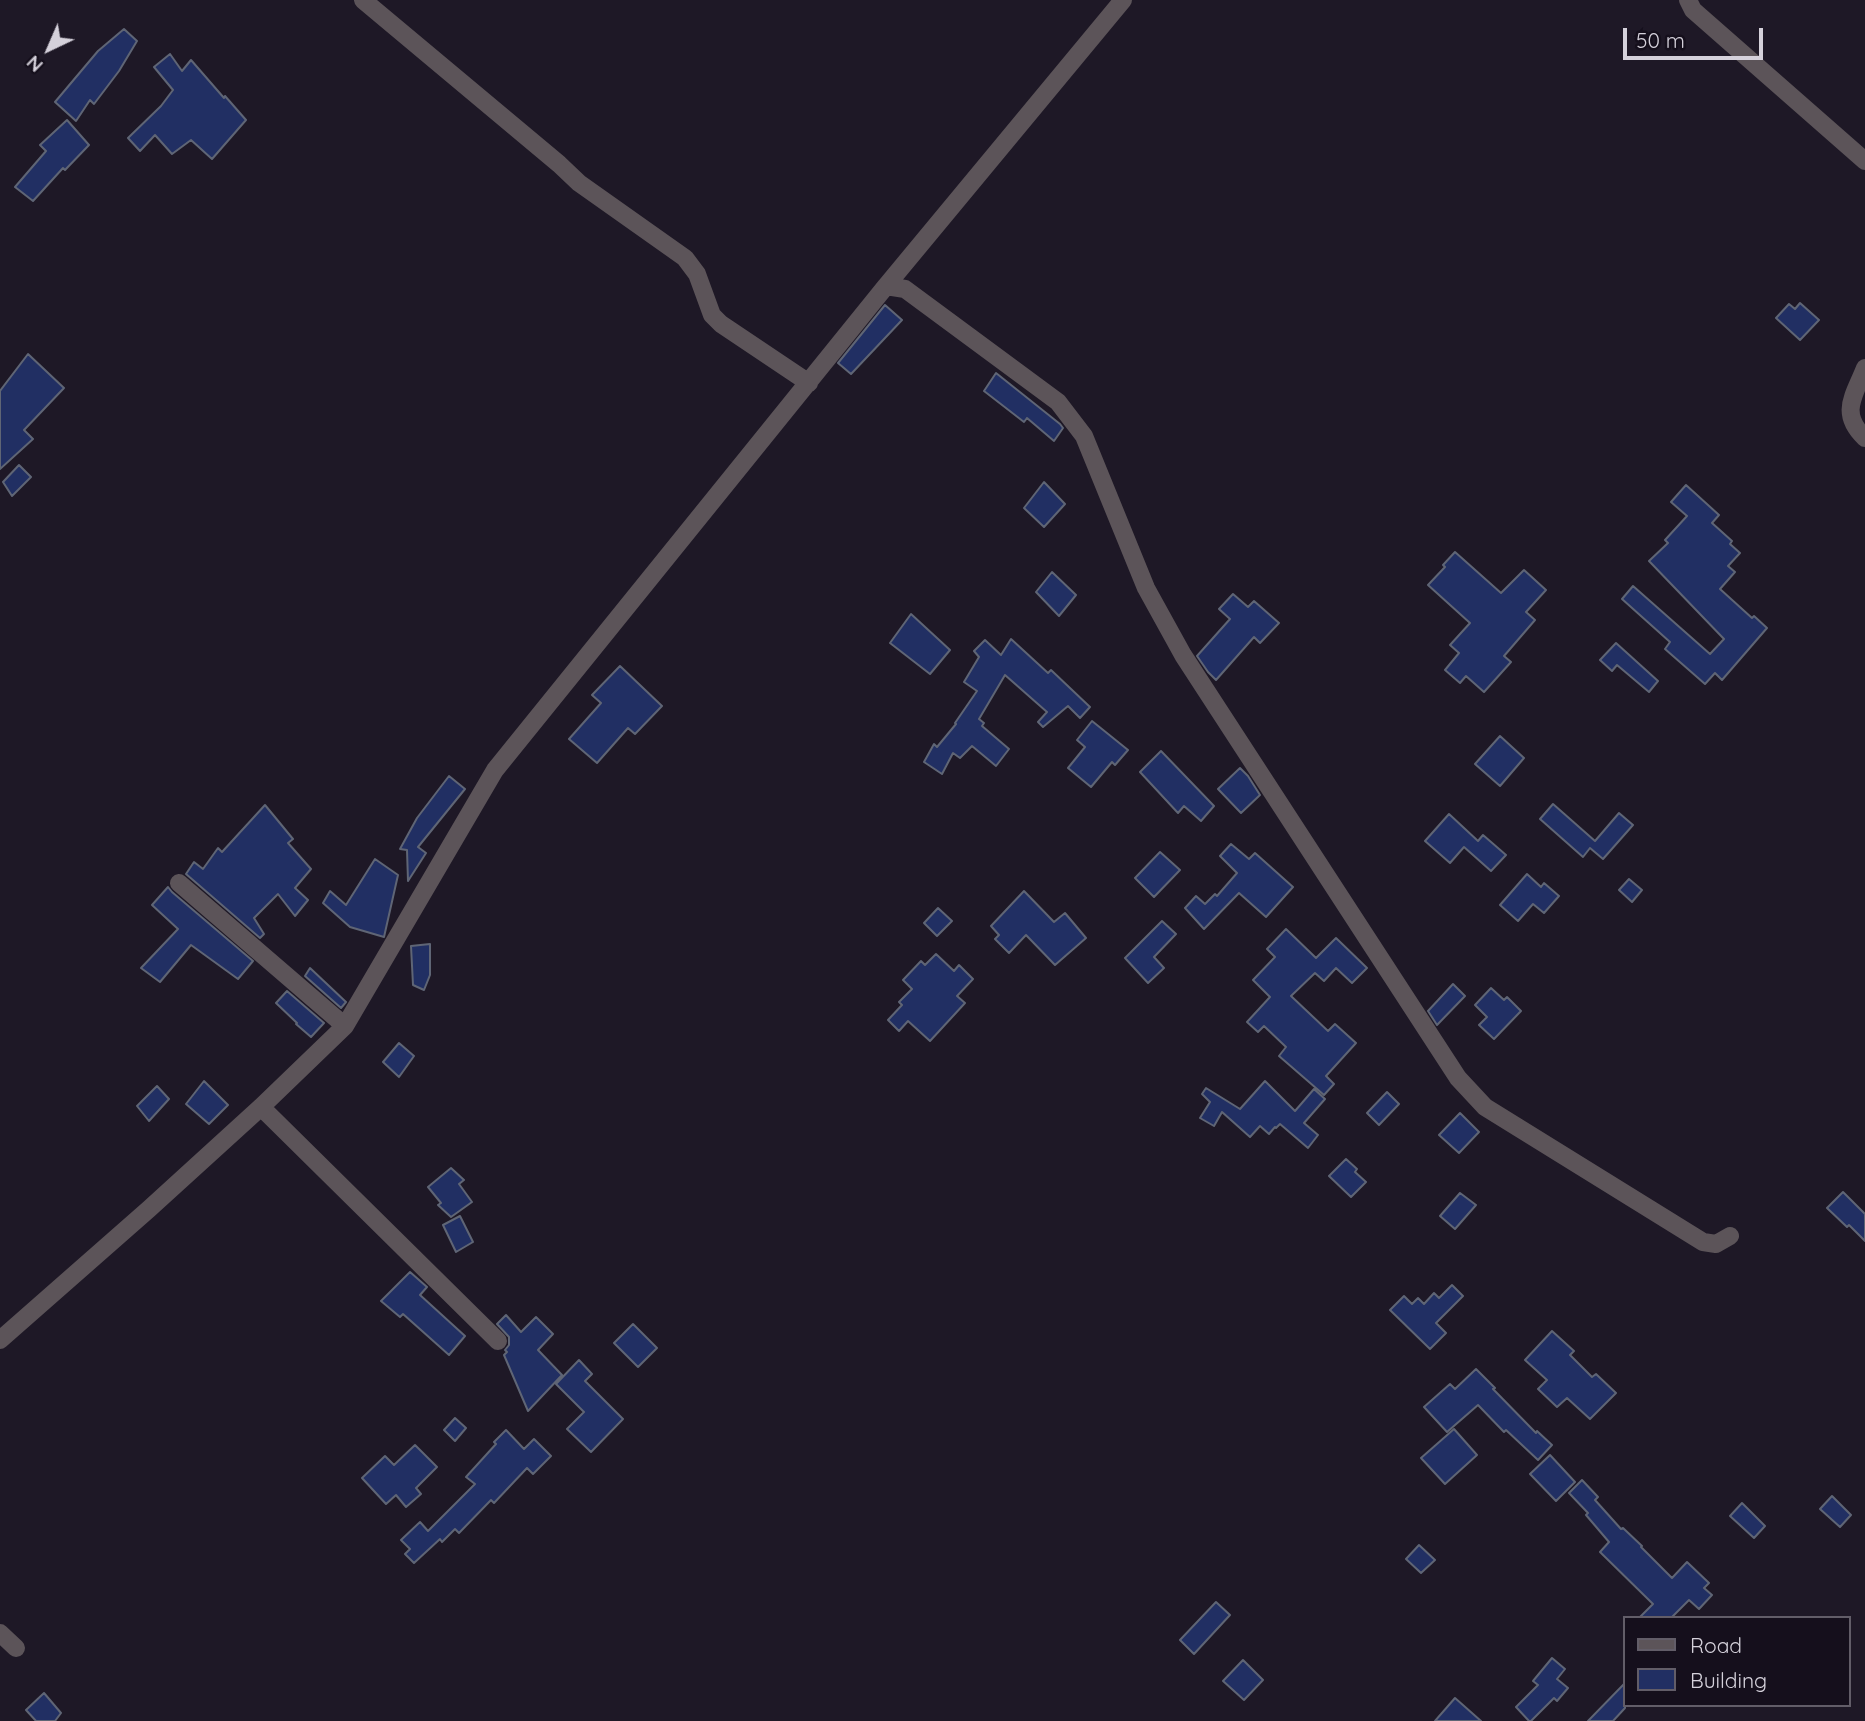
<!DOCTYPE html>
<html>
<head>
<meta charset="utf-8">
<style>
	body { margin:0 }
	#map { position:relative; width:1865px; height:1721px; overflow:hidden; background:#1e1826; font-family:Quicksand,sans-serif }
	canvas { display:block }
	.legend { position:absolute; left:1623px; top:1616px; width:228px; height:91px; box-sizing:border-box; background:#150f1c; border:2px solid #625d68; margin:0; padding:9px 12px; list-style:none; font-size:21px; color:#d5d1db }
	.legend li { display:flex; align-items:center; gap:14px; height:35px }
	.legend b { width:35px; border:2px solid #625d68 }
	.north { position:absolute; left:14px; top:14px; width:70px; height:70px; -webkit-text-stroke:5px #150f1c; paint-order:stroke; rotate:224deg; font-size:19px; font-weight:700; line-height:28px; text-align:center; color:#d5d1db }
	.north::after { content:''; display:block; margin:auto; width:24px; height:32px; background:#d5d1db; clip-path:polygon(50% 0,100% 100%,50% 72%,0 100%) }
	.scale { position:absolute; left:1623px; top:28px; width:140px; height:32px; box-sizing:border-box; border:4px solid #d5d1db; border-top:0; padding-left:9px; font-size:21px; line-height:24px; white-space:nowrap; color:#d5d1db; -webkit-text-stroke:5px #150f1c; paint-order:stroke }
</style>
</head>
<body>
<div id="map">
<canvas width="1865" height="1721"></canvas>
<ul class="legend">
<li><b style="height:9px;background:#5c5459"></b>Road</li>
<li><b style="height:19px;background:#212f63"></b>Building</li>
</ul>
<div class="north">N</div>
<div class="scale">50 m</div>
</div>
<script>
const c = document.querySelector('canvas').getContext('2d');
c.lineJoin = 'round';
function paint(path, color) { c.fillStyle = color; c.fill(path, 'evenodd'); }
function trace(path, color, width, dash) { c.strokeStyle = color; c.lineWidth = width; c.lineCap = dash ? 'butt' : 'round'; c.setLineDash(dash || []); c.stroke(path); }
const building = new Path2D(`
	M124,29L137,41L119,71L94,104L90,100L76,121L55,102L98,51Z
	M170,54L182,71L191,60L224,98L225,96L246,120L212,159L191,140L172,154L155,135L140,151L128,138L161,106L173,90L154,67Z
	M67,120L89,145L65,170L63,168L33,201L15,187L46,151L40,145Z
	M1800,303L1819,320L1800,340L1776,318L1789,304L1795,309Z
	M885,305L902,320L851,374L838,363Z
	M28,354L64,388L24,430L33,439L0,469V391Z
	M996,373L1060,424L1063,428L1054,441L1027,418L1024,422L984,391Z
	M19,465L31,477L12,496L3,482Z
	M1044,482L1065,504L1044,527L1024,508Z
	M1686,485L1719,515L1712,523L1732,541L1730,544L1740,553L1728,566L1735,572L1720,589L1752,618L1754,616L1767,628L1722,680L1715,673L1705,684L1665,649L1670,642L1622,599L1633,586L1710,654L1724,639L1649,561L1668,543L1665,540L1687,516L1671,502Z
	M1455,552L1501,593L1524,570L1546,590L1526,612L1535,620L1504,656L1511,662L1484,692L1466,676L1460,683L1445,670L1459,653L1450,645L1470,623L1428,585L1445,567L1443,565Z
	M1052,572L1076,595L1059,616L1036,592Z
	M1233,594L1248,607L1254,601L1279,623L1260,643L1254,637L1216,680L1208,672L1197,656L1230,619L1219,609Z
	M911,614L950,650L930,674L890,643Z
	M1011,639L1048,673L1051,670L1090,707L1080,718L1068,706L1043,727L1038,722L1047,712L1005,675L979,719L984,723L982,726L1009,749L996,766L972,746L960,758L953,753L942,774L924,762L934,744L937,747L956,724L955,723L977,691L964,682L979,657L974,651L985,640L1001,655Z
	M1616,643L1658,681L1649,692L1617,665L1612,671L1600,660Z
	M620,666L662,706L635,734L628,728L597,763L569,739L601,703L592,695Z
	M1092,721L1128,750L1115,765L1112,762L1091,787L1068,768L1085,747L1077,740Z
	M1500,736L1524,758L1500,786L1475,764Z
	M1161,751L1214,806L1201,821L1184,806L1178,813L1140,772Z
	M1240,768L1248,776L1260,795L1241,813L1218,789Z
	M449,776L465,789L418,847L426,853L408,881L407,850L400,849L417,818Z
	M1553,804L1595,841L1619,813L1633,825L1603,859L1590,848L1583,857L1540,819Z
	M265,805L293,839L288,843L311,869L295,888L308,900L295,916L278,894L254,918L264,934L260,938L186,874L194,862L203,869L218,848L222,852Z
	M1449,814L1478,841L1483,835L1506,855L1491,871L1464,847L1450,863L1425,841Z
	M1231,844L1249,859L1255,853L1293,887L1266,917L1239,893L1204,929L1185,908L1196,896L1205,904L1215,894L1217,896L1237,873L1220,856Z
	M1160,852L1180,870L1154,897L1135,878Z
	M375,859L398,875L384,937L350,927L323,903L330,891L346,905Z
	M1527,874L1541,887L1544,883L1559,896L1544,913L1533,904L1518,921L1500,905Z
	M1629,879L1642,890L1632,902L1619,890Z
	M168,887L172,892L253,961L238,979L191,945L160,982L141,968L178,929L152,905Z
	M1024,891L1054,922L1065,913L1086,938L1055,965L1026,935L1009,953L995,939L999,935L991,926Z
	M938,908L952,921L937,936L924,923Z
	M1162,921L1176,934L1154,957L1164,968L1148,983L1125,958Z
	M1286,929L1316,958L1336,938L1367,968L1352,983L1336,968L1324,981L1315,973L1291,996L1328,1031L1335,1024L1356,1043L1326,1076L1334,1084L1324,1095L1279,1056L1286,1047L1264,1026L1258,1032L1247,1022L1270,997L1253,980L1275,957L1267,949Z
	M430,944V975L424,990L413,985L411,946Z
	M936,954L954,971L959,965L973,979L957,996L965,1003L930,1041L908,1021L899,1031L888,1020L902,1005L899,1002L912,989L903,980L921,961L925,965Z
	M310,968L346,1002L341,1008L305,976Z
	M1453,984L1465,996L1437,1025L1428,1011Z
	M1491,988L1504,1000L1507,997L1521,1011L1494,1039L1479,1025L1487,1017L1475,1005Z
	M287,991L324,1023L311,1037L296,1024L297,1023L276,1003Z
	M399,1043L414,1056L399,1077L383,1062Z
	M204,1081L228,1105L209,1124L186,1104Z
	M1265,1081L1295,1111L1314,1089L1325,1099L1304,1123L1318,1135L1308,1148L1280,1124L1276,1128L1275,1127L1269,1134L1260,1126L1250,1137L1222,1112L1214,1126L1200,1118L1210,1102L1202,1094L1206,1088L1240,1109Z
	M157,1086L169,1099L149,1121L137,1106Z
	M1387,1092L1399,1104L1379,1125L1367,1113Z
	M1460,1113L1479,1132L1459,1153L1439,1135Z
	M1346,1159L1357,1169L1355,1172L1366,1182L1351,1197L1329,1176Z
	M451,1168L464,1180L459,1184L472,1202L451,1217L438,1205L441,1203L428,1187Z
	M1843,1192L1865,1214V1241L1849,1225L1847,1227L1827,1208Z
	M1460,1193L1476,1205L1455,1229L1440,1216Z
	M460,1216L473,1242L456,1252L443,1225Z
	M410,1272L427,1287L420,1295L465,1336L449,1355L403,1314L400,1317L381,1301Z
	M1452,1285L1463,1296L1436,1323L1446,1333L1430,1349L1390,1310L1404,1296L1412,1304L1418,1298L1424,1304L1434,1293L1439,1298Z
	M506,1315L521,1332L536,1317L553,1334L538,1350L562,1375L528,1411L504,1355L507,1352L505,1350L509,1345V1337L497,1324Z
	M633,1324L657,1348L638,1367L614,1343Z
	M1552,1331L1574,1351L1570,1355L1592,1377L1596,1374L1616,1393L1590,1419L1567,1398L1557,1407L1538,1389L1547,1380L1525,1360Z
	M579,1360L592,1374L585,1381L623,1419L591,1452L567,1429L584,1412L556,1384Z
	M1476,1369L1495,1388L1493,1389L1536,1433L1537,1431L1552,1445L1538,1460L1506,1430L1504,1432L1478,1405L1447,1432L1424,1407L1450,1384L1455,1389Z
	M455,1418L466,1428L455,1441L444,1430Z
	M1454,1429L1477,1455L1445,1484L1421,1458Z
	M506,1430L524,1449L534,1439L551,1456L533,1474L527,1468L494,1503L491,1500L459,1533L455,1529L442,1542L440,1539L414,1563L405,1554L410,1549L401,1540L420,1522L428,1531L475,1484L466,1477L496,1444L494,1442Z
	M415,1445L437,1467L416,1488L421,1494L406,1507L396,1495L386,1504L362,1478L385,1456L394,1465Z
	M1550,1455L1575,1482L1556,1501L1530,1474Z
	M1582,1480L1598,1497L1595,1500L1621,1529L1623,1528L1642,1546L1641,1547L1672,1578L1687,1562L1709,1583L1704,1588L1712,1595L1699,1609L1689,1600L1671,1618H1639L1653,1604L1600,1552L1609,1542L1586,1515L1588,1513L1569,1493Z
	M1832,1496L1851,1515L1840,1527L1820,1509Z
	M1742,1503L1765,1526L1754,1538L1730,1516Z
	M1419,1545L1435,1560L1421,1573L1406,1559Z
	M1216,1602L1230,1615L1194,1654L1180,1640Z
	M1552,1658L1565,1669L1557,1679L1568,1688L1557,1701L1554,1698L1531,1721H1529L1516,1707L1538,1685L1533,1681Z
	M1243,1660L1263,1680L1244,1700L1223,1681Z
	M1625,1683V1708L1613,1721H1588Z
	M44,1693L61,1713L55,1721H36L26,1710Z
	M1455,1698L1481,1721H1435Z`);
paint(building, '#212f63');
trace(building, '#5f6575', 2);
trace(new Path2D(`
	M363,0L559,164L579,183L685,258L697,274L712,315L721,324L809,383
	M1688,0L1693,10L1865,161
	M886,286L1123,0
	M1865,368C1854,396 1839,413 1865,438
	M179,883L345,1026
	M261,1107L498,1341
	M0,1340L149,1209L261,1107L345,1026L495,770L886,286L905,289L1058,402L1084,436L1146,588L1183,655L1458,1078L1485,1107L1703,1242L1716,1244L1730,1236
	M0,1633L16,1648`), '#5c5459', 18);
</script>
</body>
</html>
